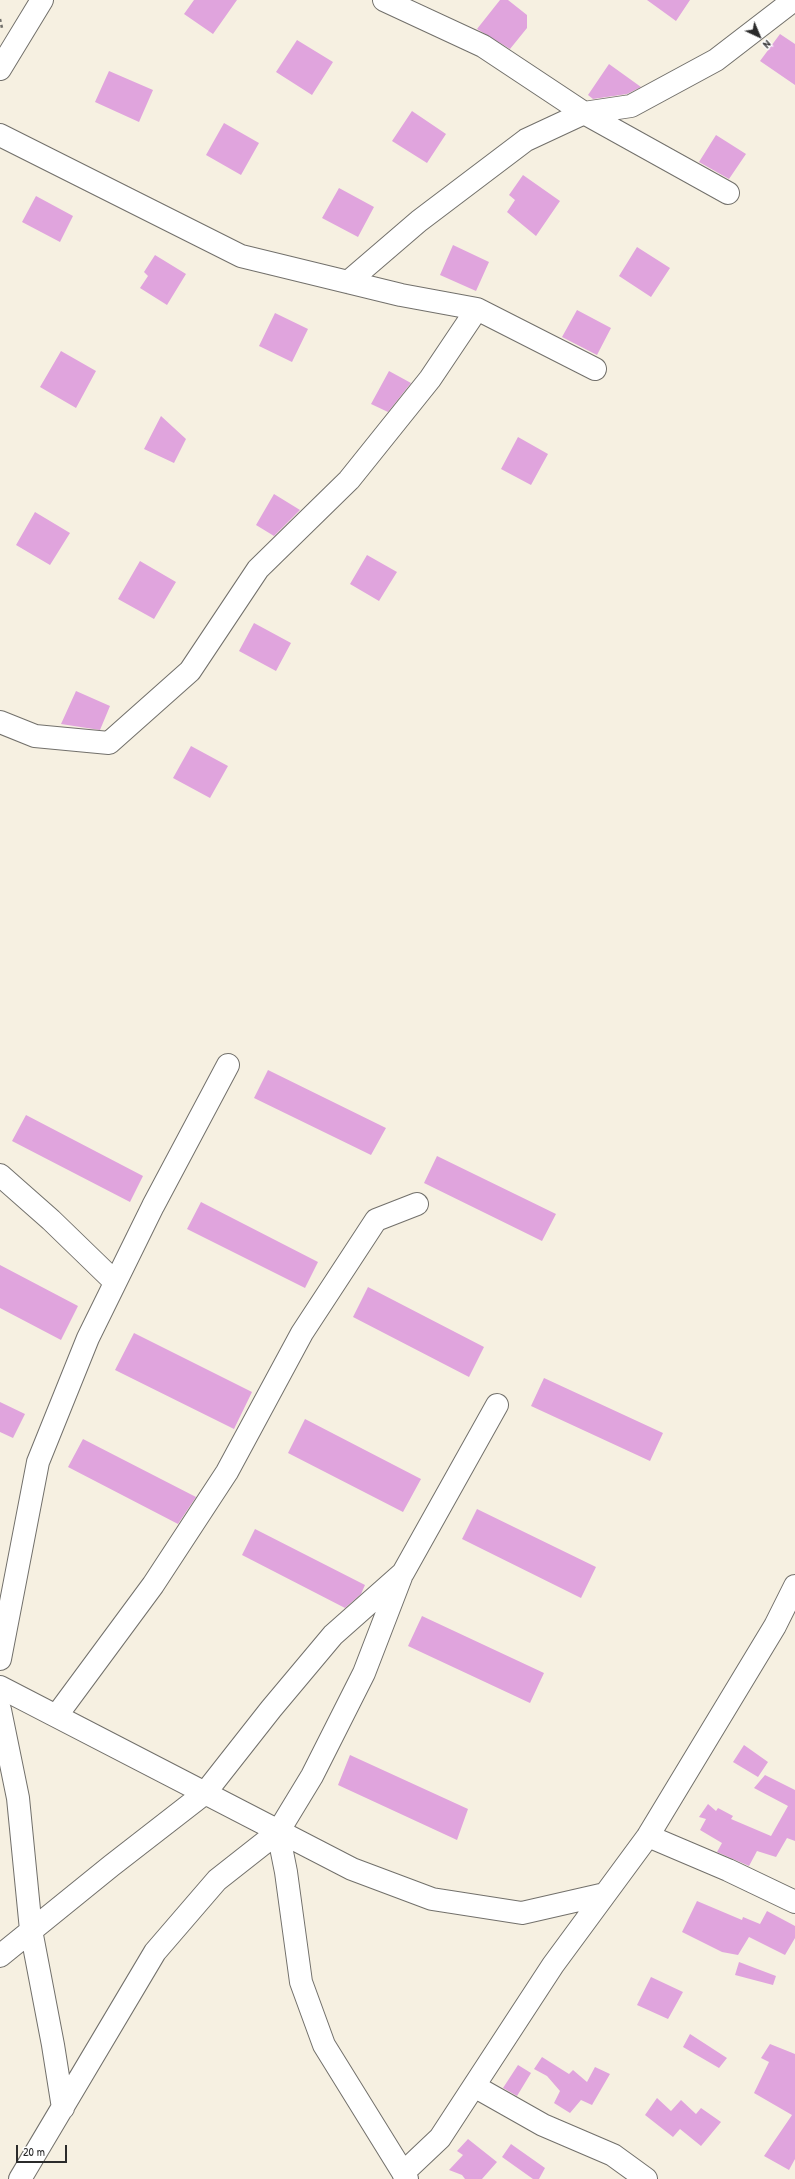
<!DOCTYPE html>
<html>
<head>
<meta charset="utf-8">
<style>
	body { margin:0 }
	#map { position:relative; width:795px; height:2179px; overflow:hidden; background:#f6f0e1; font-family:"Patrick Hand",sans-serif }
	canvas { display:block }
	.north { position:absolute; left:739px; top:16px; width:40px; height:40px; -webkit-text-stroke:3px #fff; paint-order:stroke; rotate:136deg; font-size:11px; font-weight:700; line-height:16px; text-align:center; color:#2b2b2b }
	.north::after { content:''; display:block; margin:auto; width:14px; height:18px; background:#2b2b2b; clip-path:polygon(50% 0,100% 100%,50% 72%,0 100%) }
	.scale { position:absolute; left:16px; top:2145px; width:51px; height:18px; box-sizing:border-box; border:2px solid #2b2b2b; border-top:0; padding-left:5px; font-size:12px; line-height:14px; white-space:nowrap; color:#2b2b2b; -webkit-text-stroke:3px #fff; paint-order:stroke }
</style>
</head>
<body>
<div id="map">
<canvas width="795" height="2179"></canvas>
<div class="north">N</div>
<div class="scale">20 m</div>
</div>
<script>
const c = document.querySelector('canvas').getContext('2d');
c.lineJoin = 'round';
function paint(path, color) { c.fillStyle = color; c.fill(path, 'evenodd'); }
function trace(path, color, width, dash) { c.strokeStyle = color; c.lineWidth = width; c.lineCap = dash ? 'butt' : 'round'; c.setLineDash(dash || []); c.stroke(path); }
paint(new Path2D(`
	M194,0H237L213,34L184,14Z
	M500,0H508L527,15V28L510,49L477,29Z
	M647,0H690L676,21Z
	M780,34L795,44V85L760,61Z
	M297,40L333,62L312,95L276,72Z
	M609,64L641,87L627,94L593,99L588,95Z
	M109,71L153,90L139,122L95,102Z
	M412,111L446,134L427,163L392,141Z
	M224,123L259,143L241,175L206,155Z
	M716,135L746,154L729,179L699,162Z
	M523,175L560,201L536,236L507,212L515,200L509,195Z
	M339,188L374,207L358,237L322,218Z
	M36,196L73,216L60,242L22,222Z
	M453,245L489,262L476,291L440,275Z
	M637,247L670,268L651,297L619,276Z
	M155,255L186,274L167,305L140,288L148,276L144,272Z
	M577,310L611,328L597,355L562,337Z
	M275,313L308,329L292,362L259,346Z
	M61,351L96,371L76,408L40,387Z
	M389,371L411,383L388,412L371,404Z
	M161,416L186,439L174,463L144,449Z
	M518,437L548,454L531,485L501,469Z
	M274,494L300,510L274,536L256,525Z
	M35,512L70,533L50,565L16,545Z
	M367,555L397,572L379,601L350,584Z
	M140,561L176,582L154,619L118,599Z
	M254,623L291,643L276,671L239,651Z
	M76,691L110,706L100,730L61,724Z
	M191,746L228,766L210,798L173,778Z
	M268,1070L386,1128L371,1155L254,1098Z
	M26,1115L143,1176L130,1202L12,1141Z
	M437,1156L556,1214L542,1241L424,1183Z
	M201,1202L318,1262L305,1288L187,1229Z
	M0,1265L78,1306L61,1340L0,1308Z
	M368,1287L484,1347L469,1377L353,1317Z
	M134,1333L252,1392L234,1429L115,1370Z
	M544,1378L663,1433L650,1461L531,1406Z
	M0,1402L25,1414L13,1438L0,1432Z
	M305,1419L421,1479L403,1512L288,1453Z
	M83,1439L196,1497L178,1524L68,1467Z
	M477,1509L596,1567L581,1598L462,1539Z
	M255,1529L365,1585L361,1594L345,1608L242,1555Z
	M422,1616L544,1673L530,1703L408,1646Z
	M744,1745L768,1762L758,1777L733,1762Z
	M350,1755L468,1809L457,1840L338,1785Z
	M765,1775L795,1790V1841L787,1838L776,1857L757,1851L749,1866L717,1852L722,1843L700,1830L706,1819L699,1817L708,1804L716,1811L718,1808L733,1816L731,1819L771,1836L788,1806L754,1788Z
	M697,1901L742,1920L743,1917L760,1924L767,1911L795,1926V1938L785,1955L749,1937L738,1955L722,1952L682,1932Z
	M739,1962L776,1976L773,1985L735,1975Z
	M651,1977L683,1992L668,2019L637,2005Z
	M690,2034L727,2058L719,2068L683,2047Z
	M770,2044L795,2054V2159L789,2170L764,2156L792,2115L754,2093L769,2062L761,2058Z
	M542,2057L569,2074L573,2070L587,2082L595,2067L610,2074L592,2105L581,2100L570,2113L554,2103L560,2091L547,2076L534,2069Z
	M518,2065L531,2073L517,2096L503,2088Z
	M657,2098L671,2111L681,2100L696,2114L701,2108L721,2122L701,2146L680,2129L673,2137L645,2115Z
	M468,2139L497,2162L482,2179H465L462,2175L449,2170L463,2155L457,2151Z
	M511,2144L545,2168L539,2179H533L502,2157Z`), '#e0a4dd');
const minor = new Path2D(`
	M384,0L483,46L584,113L728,193
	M0,69L42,0
	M0,135L241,256L401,295L477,309L595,369
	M348,282L419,221L526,140L584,113L631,106L716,60L794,0
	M0,722L35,736L109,743L190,671L258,569L349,480L430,379L477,309
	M0,1175L51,1220L115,1282
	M401,1577L364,1673L312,1776L278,1832L286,1872L301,1982L324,2045L407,2179
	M0,1659L38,1462L88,1338L153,1206L228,1065
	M0,1687L352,1869L432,1899L522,1913L605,1894
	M0,1710L18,1798L31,1930L53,2045L63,2108
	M57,1715L153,1585L227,1472L302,1333L376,1220L417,1204
	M648,1836L728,1870L795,1902
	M0,1956L111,1866L205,1793L271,1709L333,1635L403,1573L497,1405
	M474,2086L543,2125L613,2155L646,2179
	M403,2173L440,2138L553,1965L648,1836L775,1626L795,1586
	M20,2179L155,1952L217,1880L278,1832`);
trace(minor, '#72706b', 24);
trace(new Path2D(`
	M0,19L2,28`), '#72706b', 2.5, [3, 3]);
trace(minor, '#fff', 22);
</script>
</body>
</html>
